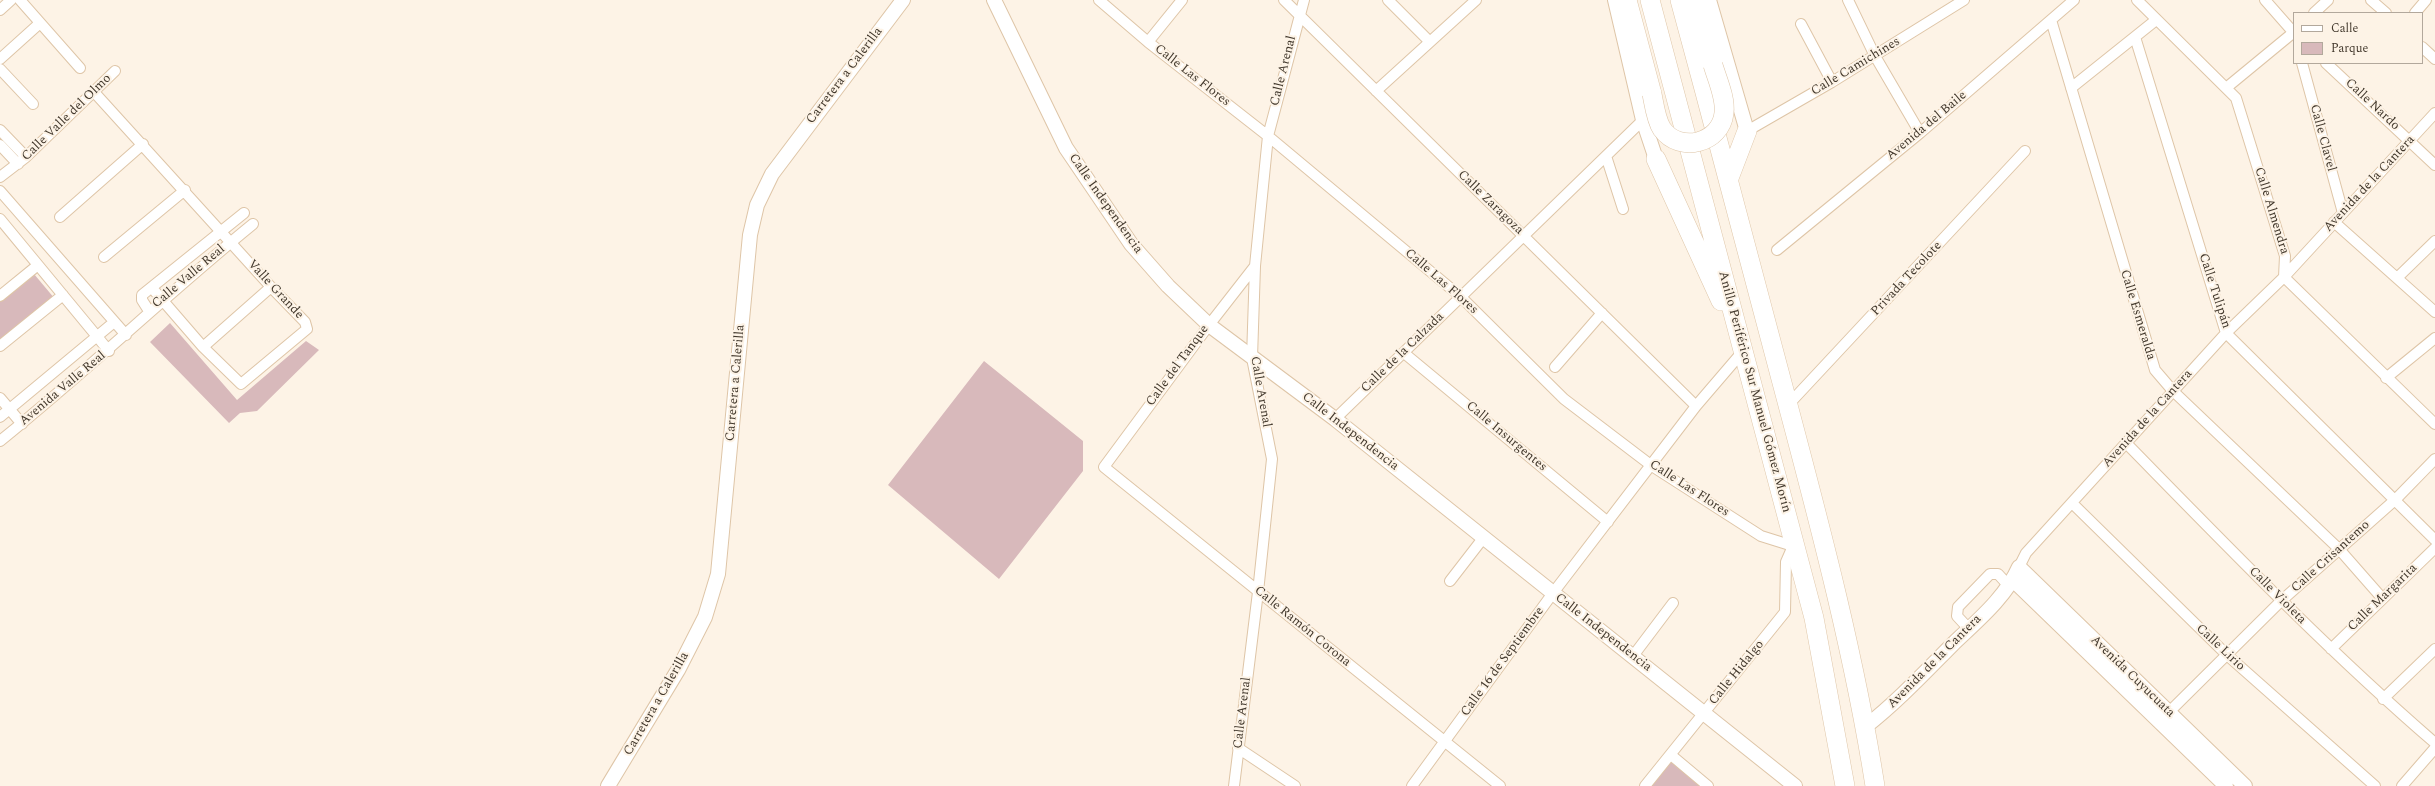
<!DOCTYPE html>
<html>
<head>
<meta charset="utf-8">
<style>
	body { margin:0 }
	#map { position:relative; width:2435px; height:786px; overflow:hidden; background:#fdf3e6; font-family:Spectral,serif }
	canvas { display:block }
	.legend { position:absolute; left:2293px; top:12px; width:130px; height:52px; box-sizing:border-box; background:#fdf3e6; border:1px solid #b2a89c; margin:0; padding:5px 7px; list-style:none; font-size:12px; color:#42382c }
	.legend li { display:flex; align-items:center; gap:8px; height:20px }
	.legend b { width:20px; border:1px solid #b2a89c }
</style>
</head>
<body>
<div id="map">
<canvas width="2435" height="786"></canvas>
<ul class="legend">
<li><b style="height:5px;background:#fff"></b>Calle</li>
<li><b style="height:11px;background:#d8b9bb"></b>Parque</li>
</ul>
</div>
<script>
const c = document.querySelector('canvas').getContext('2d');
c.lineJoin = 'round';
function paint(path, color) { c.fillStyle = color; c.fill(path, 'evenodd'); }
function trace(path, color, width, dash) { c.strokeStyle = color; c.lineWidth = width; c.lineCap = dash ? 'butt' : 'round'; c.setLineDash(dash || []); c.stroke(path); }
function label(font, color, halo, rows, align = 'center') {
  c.font = font + ' Spectral,serif'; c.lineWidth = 4; c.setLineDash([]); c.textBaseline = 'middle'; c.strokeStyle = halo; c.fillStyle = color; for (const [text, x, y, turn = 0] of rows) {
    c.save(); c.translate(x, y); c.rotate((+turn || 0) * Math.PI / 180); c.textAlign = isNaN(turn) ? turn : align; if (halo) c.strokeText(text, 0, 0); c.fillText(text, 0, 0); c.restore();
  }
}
paint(new Path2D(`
	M34,274L55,299L0,344V302Z
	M170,323L237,400L306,341L319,350L257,411L240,413L229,423L150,342Z
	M984,361L1083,441V471L999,579L888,485Z
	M1671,755L1708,786H1645Z`), '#d8b9bb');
const street = new Path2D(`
	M20,0L80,68
	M1099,0L1148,42L1268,136L1461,297L1564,399L1652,466L1761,536L1793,546L1786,562L1785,612L1645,786
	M1284,0L1696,406
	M1388,0L1430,42
	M1848,0L1875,56L1920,133
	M2137,0L2236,98L2285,256L2284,277L2435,424
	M2265,0L2294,33
	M2371,0L2386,13
	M0,10L11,0
	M2314,13L2328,0
	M2415,13L2426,0
	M2051,20L2155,370L2173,391L2339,549L2382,598
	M1801,24L1832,82
	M2135,37L2226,333L2435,540
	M1148,42L1182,0
	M2422,47L2435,59
	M0,59L40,23
	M2302,63L2343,213
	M2326,63L2435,165
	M0,69L33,104
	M2071,88L2156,20
	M2226,88L2294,32
	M1376,91L1476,0
	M94,92L271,287L305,322L307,329L241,384L203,347L152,288
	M0,130L26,157
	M1747,131L1832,82L1964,0
	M0,145L18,164
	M1606,156L1623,209
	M0,177L26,157L115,71
	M0,191L126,335
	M60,217L143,144
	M0,219L109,351
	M2334,222L2435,312
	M1777,250L1920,133L2074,0
	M104,257L185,190
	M1255,266L1209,325L1104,467L1500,786
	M2397,278L2435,241
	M0,296L38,265
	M149,311L142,300V295L244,213
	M0,346L63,295
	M203,347L271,287
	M1404,353L1608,522
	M1555,367L1602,313
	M2386,378L2435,338
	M0,398L22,424
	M1788,405L2025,151
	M0,417L113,323
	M1335,419L1643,120
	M0,441C87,371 167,294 253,224
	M2126,443C2227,546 2326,649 2435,743
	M2072,503L2227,655L2375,786
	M2019,567L2026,553L2226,333L2284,277L2435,113
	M1450,581L1484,537
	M1969,629L1957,616L1958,607L1990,574H1998L2009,586
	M2331,649L2435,548
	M1633,656L1673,603
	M2383,699L2435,649
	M2164,717L2281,601L2396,499L2435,459
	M1238,748L1295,786
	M1671,755L1708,786
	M1234,786L1258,592L1272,459L1252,358L1255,266L1268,136L1304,0
	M1412,786L1553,593L1696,406L1744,350
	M2402,786L2435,748`);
const secondary = new Path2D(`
	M994,0L1066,148L1131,244L1168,286L1209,325L1335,419L1795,786
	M1615,0L1643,120L1656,159
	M1709,0L1747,131
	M2013,580L2226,786
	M1865,727C1897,702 1925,672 1954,643C1977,621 2006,597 2019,567L2245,786
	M608,786L678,670L705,617L718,574L750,235L757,205L772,174L903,0`);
const highway = new Path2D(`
	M1627,0L1652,94
	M1650,0L1814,618L1845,786
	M1680,0C1717,136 1753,272 1789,409C1822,533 1855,659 1875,786
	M1695,0L1713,65
	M1656,159L1721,301
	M1729,178L1747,131`);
trace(street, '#dec5a7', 12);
trace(secondary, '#dec5a7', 16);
trace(highway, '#dec5a7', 20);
trace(street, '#fff', 10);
trace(secondary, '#fff', 14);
trace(highway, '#fff', 19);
const highwayBridge = new Path2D(`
	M1652,94C1654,104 1656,120 1662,129C1680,154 1721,143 1724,113C1726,98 1717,79 1713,65`);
trace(highwayBridge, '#dec5a7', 20, []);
trace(highwayBridge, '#fff', 19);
label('13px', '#42382c', '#fdf3e6', [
	["Calle Camichines",1856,67,-31],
	["Calle Arenal",1284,71,-76],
	["Carretera a Calerilla",845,76,-53],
	["Calle Las Flores",1192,76,38],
	["Calle Nardo",2372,105,43],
	["Calle Valle del Olmo",67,118,-44],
	["Avenida del Baile",1927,126,-40],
	["Calle Clavel",2322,138,75],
	["Avenida de la Cantera",2370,184,-47],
	["Calle Zaragoza",1490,203,44],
	["Calle Independencia",1105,204,55],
	["Calle Almendra",2271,211,73],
	["Calle Valle Real",189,277,-40],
	["Privada Tecolote",1907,279,-47],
	["Calle Las Flores",1441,282,41],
	["Valle Grande",275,290,47],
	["Calle Tulipán",2214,291,72],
	["Calle Esmeralda",2137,315,73],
	["Calle de la Calzada",1403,353,-44],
	["Calle del Tanque",1178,366,-54],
	["Carretera a Calerilla",736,383,-85],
	["Avenida Valle Real",63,389,-40],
	["Calle Arenal",1260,392,80],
	["Anillo Periférico Sur Manuel Gómez Morín",1754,392,75],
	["Avenida de la Cantera",2148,419,-48],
	["Calle Independencia",1350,432,38],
	["Calle Insurgentes",1506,437,40],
	["Calle Las Flores",1689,489,33],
	["Calle Crisantemo",2331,557,-42],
	["Calle Violeta",2277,596,45],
	["Calle Margarita",2383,598,-44],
	["Calle Ramón Corona",1302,627,39],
	["Calle Independencia",1603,633,38],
	["Calle Lirio",2220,648,43],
	["Calle 16 de Septiembre",1503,662,-54],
	["Avenida de la Cantera",1935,662,-45],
	["Calle Hidalgo",1737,673,-51],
	["Avenida Cuyucuata",2132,677,44],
	["Carretera a Calerilla",657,704,-60],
	["Calle Arenal",1243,713,-83]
]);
</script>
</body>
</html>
